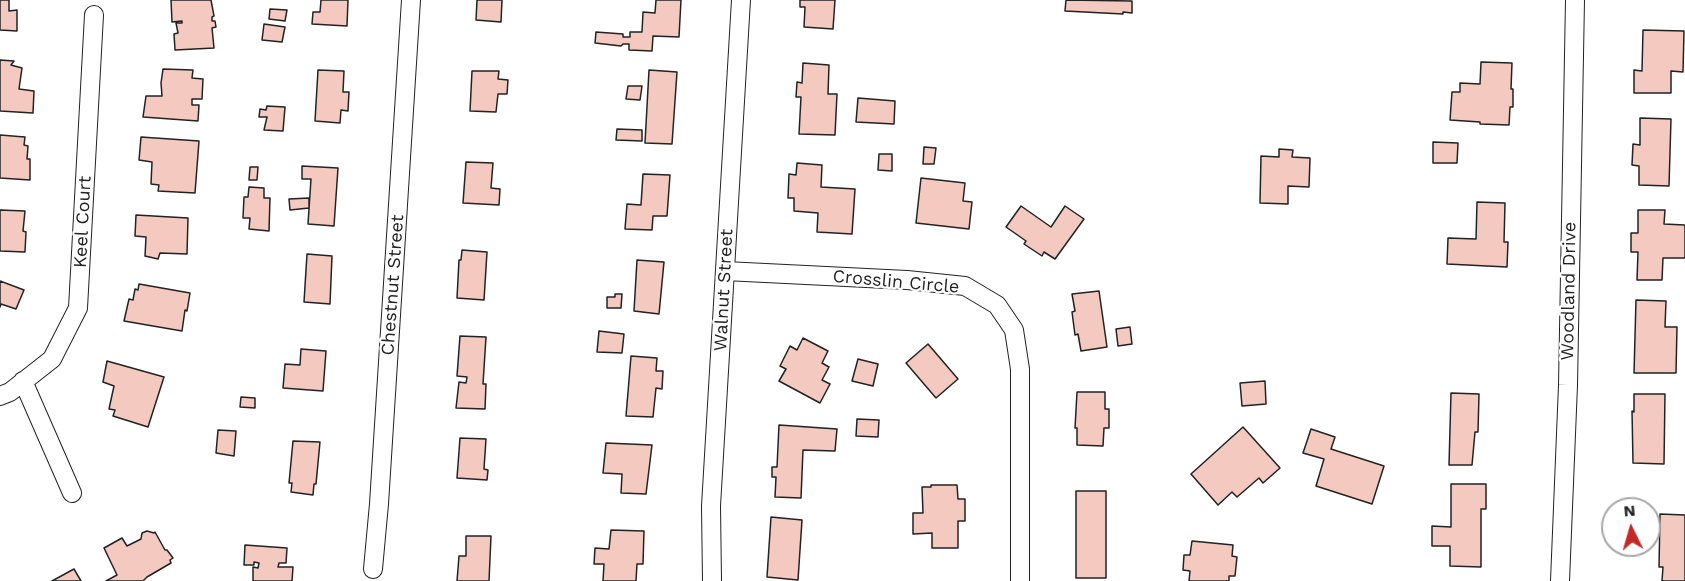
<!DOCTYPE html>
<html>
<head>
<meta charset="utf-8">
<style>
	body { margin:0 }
	#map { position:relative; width:1685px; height:581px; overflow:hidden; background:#fff; font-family:"Work Sans",sans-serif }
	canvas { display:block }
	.north { position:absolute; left:1601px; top:497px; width:60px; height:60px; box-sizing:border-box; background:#fff; border:2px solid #a7a7a7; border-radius:50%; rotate:355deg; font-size:16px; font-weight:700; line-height:24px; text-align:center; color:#222 }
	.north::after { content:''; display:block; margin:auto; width:21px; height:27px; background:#c62828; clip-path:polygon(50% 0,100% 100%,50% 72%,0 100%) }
</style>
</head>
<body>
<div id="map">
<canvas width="1685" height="581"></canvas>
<div class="north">N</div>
</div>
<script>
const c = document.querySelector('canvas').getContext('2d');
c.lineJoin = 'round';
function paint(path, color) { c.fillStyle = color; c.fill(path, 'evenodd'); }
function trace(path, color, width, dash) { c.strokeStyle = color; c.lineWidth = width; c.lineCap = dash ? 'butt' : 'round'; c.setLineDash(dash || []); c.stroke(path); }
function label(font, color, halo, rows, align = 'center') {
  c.font = font + ' "Work Sans",sans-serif'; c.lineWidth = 4.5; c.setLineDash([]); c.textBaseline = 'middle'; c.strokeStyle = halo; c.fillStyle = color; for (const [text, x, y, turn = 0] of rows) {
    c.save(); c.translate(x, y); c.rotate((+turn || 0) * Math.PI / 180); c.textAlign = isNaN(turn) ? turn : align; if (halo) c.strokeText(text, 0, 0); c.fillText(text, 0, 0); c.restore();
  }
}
const building = new Path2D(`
	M0,0H9V11L17,10V31L0,30Z
	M171,0H211L214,16L212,17V21H215L216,27L212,28L214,48L175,50L174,34L178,33L176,23H182V21L172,22Z
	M321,0H348L347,26L312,24L313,12H320Z
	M477,0H502L501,22L476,20Z
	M656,0H681L679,37L653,36L652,51L629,50V44H623L621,46L595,43L596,32L623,34V37H630V32H642L643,12L655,13Z
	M800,0H835L833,29L804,27L805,7H800Z
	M1066,0L1132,1V13L1123,12V14L1065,11Z
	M270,9L287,10L285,21L269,19Z
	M264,24L285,27L282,42L262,40Z
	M1643,30L1684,31L1683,72L1671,71V93H1634V70L1642,71Z
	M0,60L14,61L11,65L22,68L19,89L34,91L33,113L0,111Z
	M1481,62L1512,63L1511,89H1513V107H1510L1509,125L1480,124V122L1450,120L1452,92H1460V83L1480,84Z
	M803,63L829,65L828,94H837L835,135L799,134L801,97H796L797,82L802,83Z
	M163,69L193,70L192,78L203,79L202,99H192V105H199L198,121L143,117L146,96H162L161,83Z
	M318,70L344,71L343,92H349L348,111L341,110L340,123L315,121Z
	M649,70L677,72L672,144L645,143Z
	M472,71H499L498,79L508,80L507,94H498L496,112L470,111Z
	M628,86H642L640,100L626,99Z
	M858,98L895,101L894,124L856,122Z
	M267,106L285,107L283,131L264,130L267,117H259L260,109L266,110Z
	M1640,118L1671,119L1669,186L1639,185V166L1632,165L1633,144L1640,145Z
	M617,129L642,130V141L616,140Z
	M0,135L25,137L24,145L28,146L27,159H30V180L0,178Z
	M141,137L199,141L195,193L158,191L159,185L151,184L152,162L139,160Z
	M1433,142L1458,143L1457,163H1433Z
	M924,147L936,148L934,164H923Z
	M1279,149L1293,150L1292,157L1310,158L1309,187L1288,186V204L1260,203L1261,156L1279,157Z
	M879,154H892V171L878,170Z
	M466,162L493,163L491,188L500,189L499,205L463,203Z
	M797,163L822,165L821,187L855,189L852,234L817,232L818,213L794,211V198H788L789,174L796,175Z
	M302,166L338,168L334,226L308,224L311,179H302Z
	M250,167H258L257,180H249Z
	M643,174L670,175L667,216H653L652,230L625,229L627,204L641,205Z
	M921,178L965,183L963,201L972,202L969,229L916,223Z
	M249,187L264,188V198H270L269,231L249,229L250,218H243L244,197H248Z
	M309,198V208L290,210L289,199Z
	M1477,202L1505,203L1504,242H1508L1507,267L1447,264L1448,238L1476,239Z
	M1021,206L1051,227L1065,206L1084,219L1055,259L1044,252L1042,256L1024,244L1026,241L1006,227Z
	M0,210L25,211L23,231L26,232L25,252L0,251Z
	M1638,210H1665L1664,224L1685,225V258H1663L1662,280H1637L1638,252H1631V233H1638Z
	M136,215L188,218L187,254L160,253L158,259L145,256L146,237L135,236Z
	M462,250L487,252L484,300L457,298L459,260H461Z
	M307,254L332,256L330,304L304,302Z
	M637,260L664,262L659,314L634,311Z
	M0,281L24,290L16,309L1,304L0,307Z
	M139,284L190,293L187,311L185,310L182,331L124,321L129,299L133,300L135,289L138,290Z
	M1099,291L1107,347L1081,351L1078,334L1075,335L1072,312L1075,311L1072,294Z
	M615,294H622L621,308H607V297H615Z
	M1636,300L1666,301L1665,327H1677L1676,373H1634Z
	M1130,327L1132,344L1118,346L1116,329Z
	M599,331L624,334L622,353L597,352Z
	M460,336L486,337L483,384H486L485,409L456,408L459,382L466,383L467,377L457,376Z
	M803,338L828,351L822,363L829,367L822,380L830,384L820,403L779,381L786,369L780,366L790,346L797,350Z
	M928,344L958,379L936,398L906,363Z
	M301,349L326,351L323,391L283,388L285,364L300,365Z
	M631,356L657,358L656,371H663L662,389L656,388L653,417L626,416Z
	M858,359L878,364L873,386L852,381Z
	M107,361L164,377L148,427L113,416L115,410L109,409L114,386L103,382Z
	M1265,381L1266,404L1242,406L1240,383Z
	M1077,392H1105V409H1109V428H1104L1103,446L1077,445V428H1075Z
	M1451,393L1479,394L1478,432H1475L1472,465H1449Z
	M1634,394H1665L1664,464L1633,463L1632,411L1634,412Z
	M241,397L255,398V408L240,407Z
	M857,419L879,420L878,437L856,436Z
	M779,425L837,429L835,451L803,450L801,498L775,497L776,477H772V467H777Z
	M1243,427L1280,468L1263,483L1259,478L1237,497L1232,492L1218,505L1191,474Z
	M1311,429L1335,437L1331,449L1384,466L1372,504L1316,486L1324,459L1303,453Z
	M218,430L236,431L234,456L216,453Z
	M460,438L486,439L484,469L488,470L487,480L457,478Z
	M293,441L320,442L316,484H314L313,495L291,492L292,483H289Z
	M606,443L652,445L646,494L621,493L622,474L603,473Z
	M1451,484H1486V509H1481V567L1450,566V546H1432V526L1451,527Z
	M931,485H957L958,499H965V521H958V548H932V533L913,534V513H923L922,487H931Z
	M1076,491H1106V578H1076Z
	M1660,514L1685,515V581H1662L1663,567H1659Z
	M771,517L802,520L798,580L767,577Z
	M611,530L644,531L643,564H637L636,581H603L604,564H594L595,548L609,549Z
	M147,531L154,533L155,532L165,550H167L173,558L170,560L171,563L147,577L143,581H106L117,575L104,548L122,538L127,546L141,539L142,533Z
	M466,536H491L489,581H457L459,556H466Z
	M1192,541L1233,545L1232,556L1237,557L1235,576H1229V581H1189L1190,571L1183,570L1184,555H1190Z
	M245,545L287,548L286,563H279L278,567H293L292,581H253V567L258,568L259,563L254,562V565H244Z
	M74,569L81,581H52Z`);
paint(building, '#f3c9c0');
trace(building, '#222', 1.5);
const street = new Path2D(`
	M725,271L907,280L965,286L997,305L1014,330L1020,369V581
	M23,381L72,493
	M0,396L10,392L52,359L78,308L94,15
	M373,569L379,504L411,0
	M712,581L711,506L741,0
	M1560,581L1568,385L1575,0`);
trace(street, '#222', 20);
trace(street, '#fff', 18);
label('18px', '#222', '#fff', [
	["Keel Court",83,222,-87],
	["Crosslin Circle",896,282,5],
	["Chestnut Street",393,285,-86],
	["Walnut Street",724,290,-87],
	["Woodland Drive",1569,291,-89]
]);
</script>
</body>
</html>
